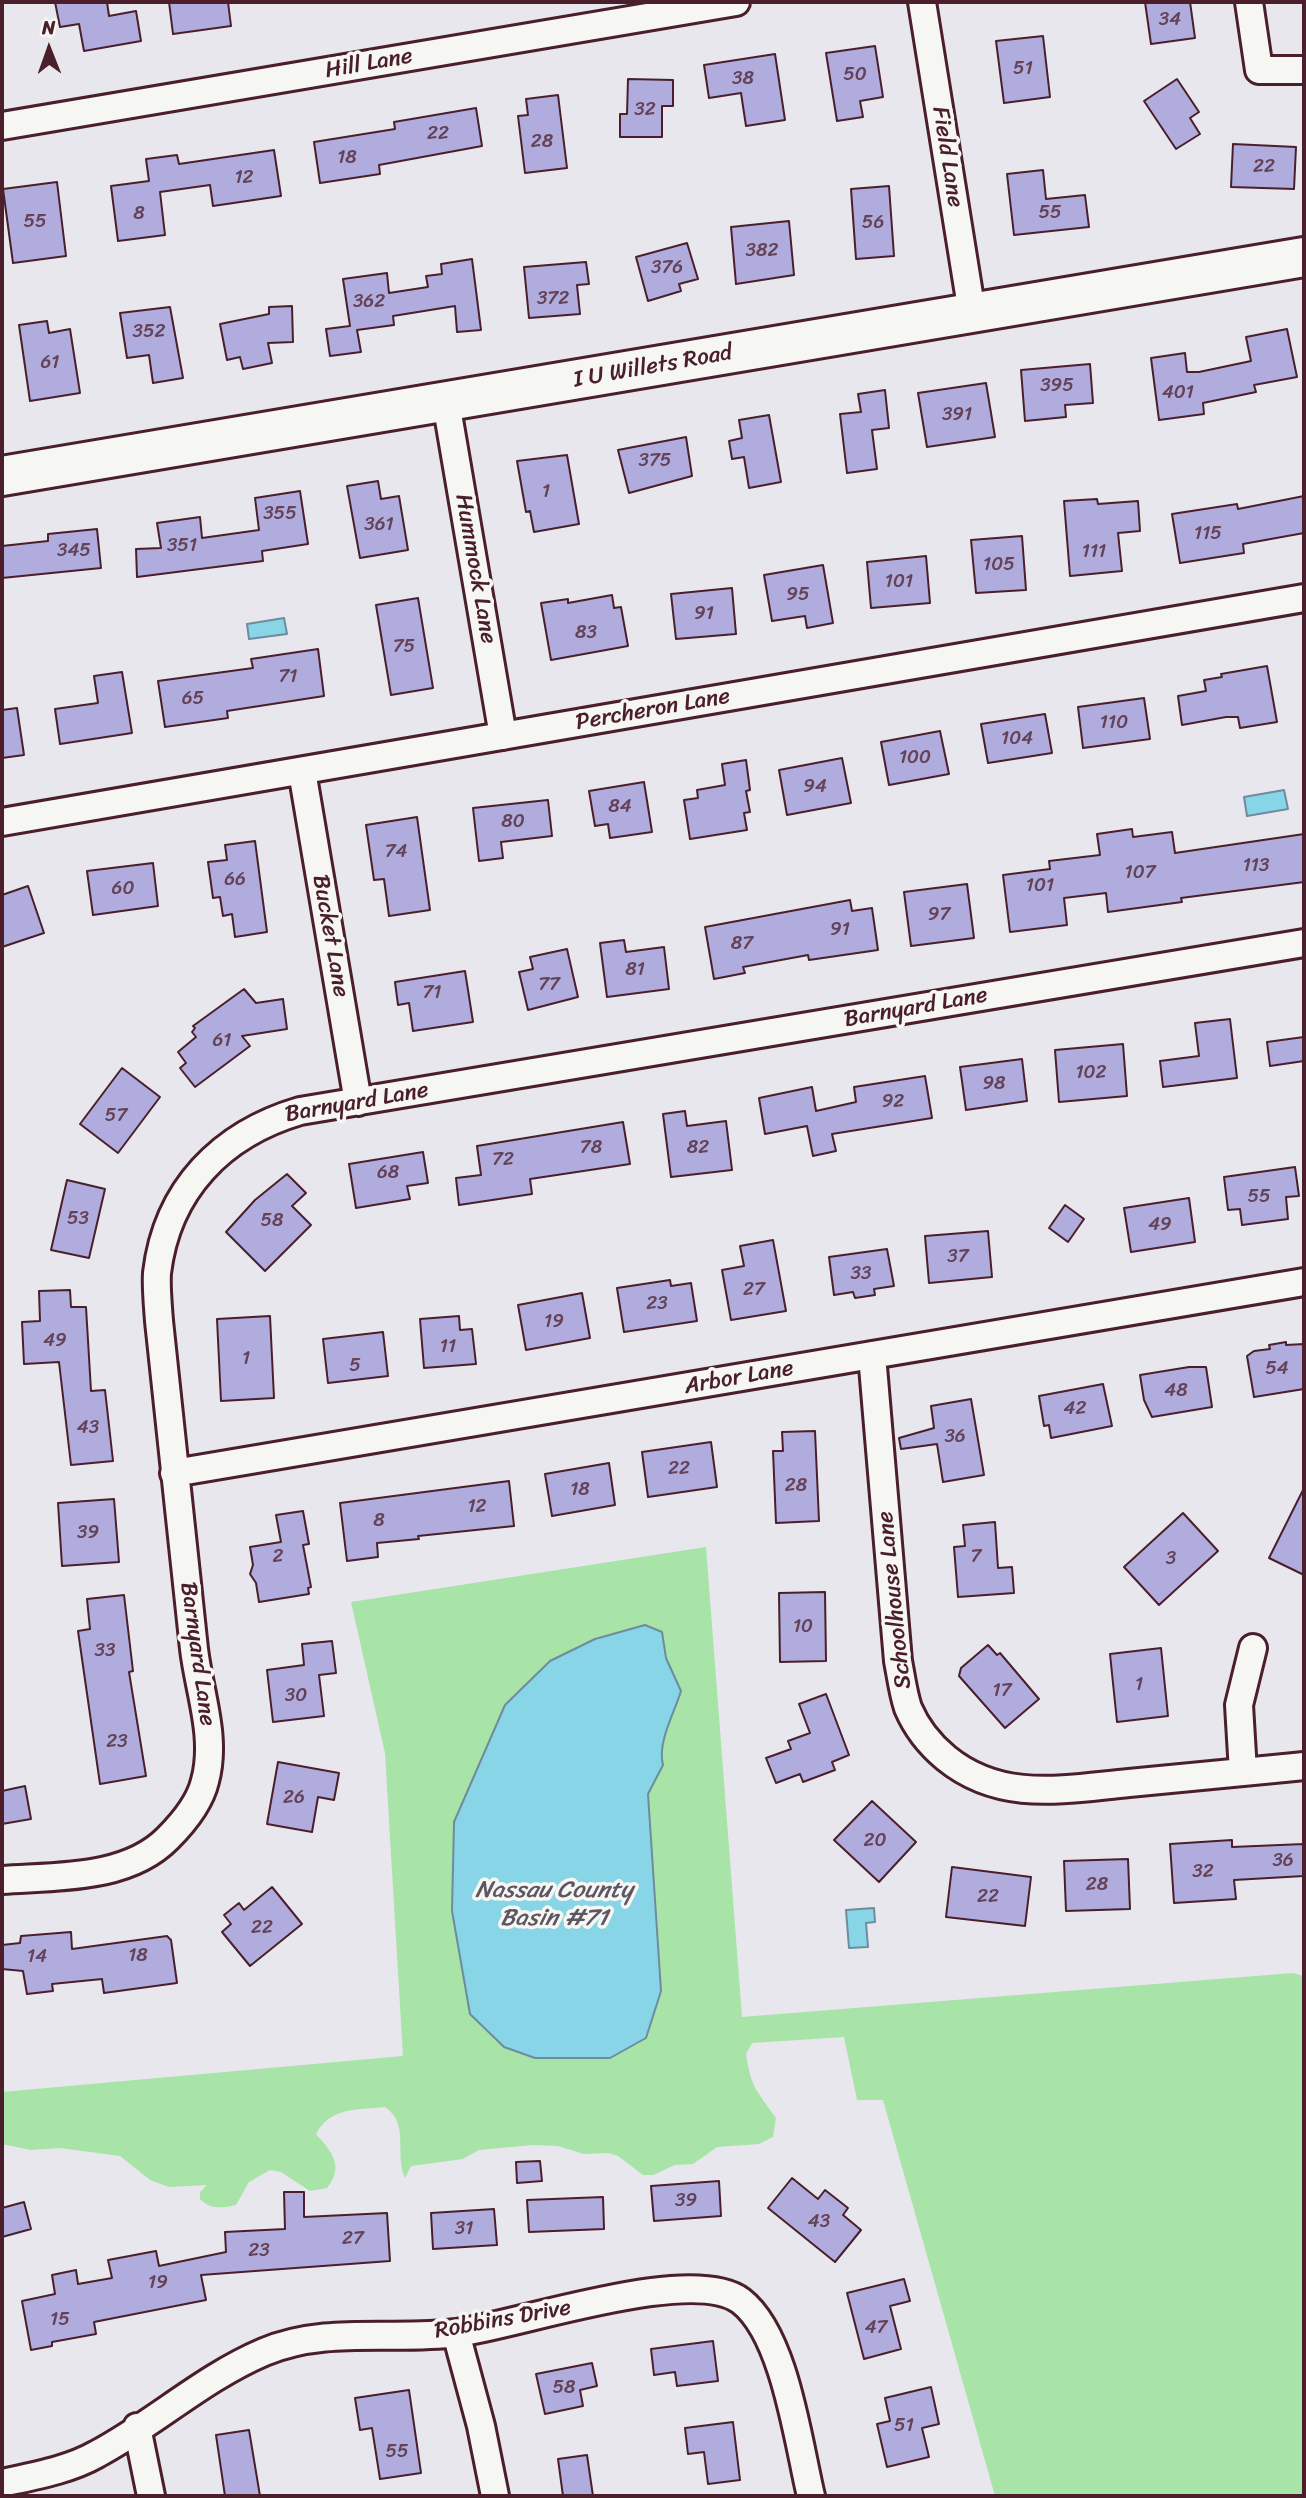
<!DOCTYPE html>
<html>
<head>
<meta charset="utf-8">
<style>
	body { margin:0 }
	#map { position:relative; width:1306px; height:2498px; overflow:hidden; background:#e8e7ee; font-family:Sriracha,sans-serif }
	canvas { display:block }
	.frame { position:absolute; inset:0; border:4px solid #4a1f2b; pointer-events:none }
	.north { position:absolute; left:14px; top:14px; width:70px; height:70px; -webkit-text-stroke:5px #f6f6f2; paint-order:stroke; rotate:359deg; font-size:19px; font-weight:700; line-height:28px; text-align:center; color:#4a1f2b }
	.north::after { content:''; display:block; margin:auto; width:24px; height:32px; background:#4a1f2b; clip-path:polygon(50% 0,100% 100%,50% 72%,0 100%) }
</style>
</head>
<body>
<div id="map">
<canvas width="1306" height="2498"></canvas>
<div class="frame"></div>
<div class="north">N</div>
</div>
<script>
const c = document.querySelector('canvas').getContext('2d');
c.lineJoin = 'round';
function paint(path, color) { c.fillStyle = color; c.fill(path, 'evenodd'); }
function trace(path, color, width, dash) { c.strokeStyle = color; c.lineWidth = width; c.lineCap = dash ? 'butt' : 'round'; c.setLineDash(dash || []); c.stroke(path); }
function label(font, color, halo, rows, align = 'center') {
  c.font = font + ' Sriracha,sans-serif'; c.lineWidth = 7; c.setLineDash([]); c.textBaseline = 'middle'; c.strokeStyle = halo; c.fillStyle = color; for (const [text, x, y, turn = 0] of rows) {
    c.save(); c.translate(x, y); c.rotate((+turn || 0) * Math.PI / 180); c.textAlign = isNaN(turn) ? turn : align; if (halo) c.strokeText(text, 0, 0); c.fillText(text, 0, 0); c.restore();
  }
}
paint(new Path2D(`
	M706,1547L742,2017L1293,1973L1304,1976V2496H995L883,2100H857L844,2037L752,2043L746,2054C751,2088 757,2091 776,2118L773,2137L759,2144L717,2147L693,2164L675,2165L653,2175H643L618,2156L608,2153L584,2154L558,2146L533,2145L479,2150L463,2159L411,2166L405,2178C394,2153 410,2124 385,2107C357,2110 330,2107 316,2134C331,2151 345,2166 327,2188L310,2191L281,2172L270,2170L249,2182L236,2205C222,2208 211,2210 200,2199V2192L207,2185L169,2187L150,2180L120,2156L60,2148L31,2150L2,2144V2092L403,2056L385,1753L351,1602Z`), '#a8e3a8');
const water = new Path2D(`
	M284,618L287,634L249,639L247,624Z
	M1284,790L1288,809L1247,816L1244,797Z
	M645,1625L662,1632L666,1658L681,1691C674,1714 657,1743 663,1765L648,1794L661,1991L646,2038L610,2058H535L504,2047L470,2014L452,1911L454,1822L505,1705L550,1661L595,1639Z
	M874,1908L875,1922L866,1923L868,1947L849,1948L846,1910Z`);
paint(water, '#88d5e7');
trace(water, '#6f8c9c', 2);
const building = new Path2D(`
	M55,2H107L109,16L136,11L141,41L84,51L79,24L60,27Z
	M169,2H228L231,26L173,34Z
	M1145,2H1190L1195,38L1151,44Z
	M1043,36L1050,97L1004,103L996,41Z
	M875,46L883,97L860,101L863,117L837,121L826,53Z
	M775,54L785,120L746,126L741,93L709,98L704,65Z
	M628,79L673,80V106H662V137H620V114H627Z
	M1177,79L1199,112L1190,118L1200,134L1176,149L1144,101Z
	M558,95L567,168L525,173L518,116L528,115L526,99Z
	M476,108L482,146L379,165L380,174L320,183L314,142L395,129L394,122Z
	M1233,144L1296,147L1294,189L1231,187Z
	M274,150L281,196L213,206L210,185L160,192L165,235L118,241L111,186L149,181L146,159L177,155L179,164Z
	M1043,170L1046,199L1085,195L1089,227L1014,235L1007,174Z
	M57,182L66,256L13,263L3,189Z
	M889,186L894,256L856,259L851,189Z
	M789,221L794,275L736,284L731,227Z
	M687,243L698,279L679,284L681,291L648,301L636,257Z
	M472,259L481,330L457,332L455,306L393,316L394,325L357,330L361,352L330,356L326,329L350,326L343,279L387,273L389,293L428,287L426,276L442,274L441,264Z
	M586,262L589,284L577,285L580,314L529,318L524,267Z
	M292,306L293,342L268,343L272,363L243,369L240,357L227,360L220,324L269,314V307Z
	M170,307L183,378L153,383L149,355L127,358L120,313Z
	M47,321L49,333L70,329L80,393L30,401L19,325Z
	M1287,329L1297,377L1254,385L1256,392L1203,403L1204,414L1159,420L1151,358L1185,353L1187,372H1199L1251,361L1246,337Z
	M1090,364L1093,403L1065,405L1066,417L1025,421L1021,370Z
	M986,383L995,437L927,447L918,393Z
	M885,390L889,428L872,430L877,469L847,473L840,414L861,412L858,394Z
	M769,415L781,482L749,488L744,457L732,459L729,441L742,438L739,420Z
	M686,437L692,476L629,493L618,450Z
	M567,455L579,524L534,532L530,511L526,512L517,461Z
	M378,481L381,499L399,496L408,550L360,558L347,486Z
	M300,491L308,544L262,551L263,561L137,577L136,549L161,548L157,523L200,517L202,538L259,530L255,498Z
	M1304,496V533L1243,544L1244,553L1180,563L1172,514L1237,504L1238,509Z
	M1097,499L1098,504L1138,501L1140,531L1118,533L1122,571L1070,576L1064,501Z
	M97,529L101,568L2,578V546L48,541V534Z
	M1022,536L1026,590L976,593L971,540Z
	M926,556L930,603L871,608L867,562Z
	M823,565L833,623L807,628L805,616L772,621L764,575Z
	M732,588L736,634L676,639L671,594Z
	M612,595L614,608L621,607L628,646L551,660L541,603L568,599V603Z
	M418,598L433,688L391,695L376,605Z
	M318,649L324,696L227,711L228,718L165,727L158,681L253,668L251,659Z
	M1267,666L1277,722L1240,728L1238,717H1226L1182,725L1178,696L1206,691L1204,680L1222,677L1221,674Z
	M122,672L132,733L60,744L55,709L98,703L94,676Z
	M1144,698L1150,739L1083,748L1078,707Z
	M17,708L24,755L2,758V710Z
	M1045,714L1052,753L988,763L981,724Z
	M940,731L949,774L889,785L881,742Z
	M842,758L851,803L787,815L779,770Z
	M746,760L750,790L746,791L750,812L744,813L747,830L690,839L684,800L698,798L697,790L725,785L722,764Z
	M644,782L652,832L610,838L608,824L595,826L589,791Z
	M548,800L552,836L501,842L503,858L479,861L473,808Z
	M417,817L430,910L389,916L384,879L374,880L366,825Z
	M1132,829L1133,837L1172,832L1175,853L1304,834V882L1181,898L1182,902L1108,912L1106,893L1064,898L1067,925L1010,932L1003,875L1050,869L1049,861L1100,855L1097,834Z
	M255,841L267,932L235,937L232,914L223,916L220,897L213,898L208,862L227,860L225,845Z
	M153,863L158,906L93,915L87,871Z
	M967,884L974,938L911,946L904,892Z
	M28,886L44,933L2,947V895Z
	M850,900L852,911L872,908L878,950L809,960L808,955L743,967L745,973L714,979L705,927Z
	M624,940L626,952L664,947L669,989L607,997L600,943Z
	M567,949L578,997L528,1010L519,972L533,969L530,957Z
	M465,971L473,1022L413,1031L409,1003L398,1005L395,982Z
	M244,989L256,1003L283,999L287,1029L242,1036L250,1046L195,1087L180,1068L186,1063L178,1052L196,1037L192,1032L195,1028L193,1026Z
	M1230,1019L1237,1078L1163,1087L1160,1061L1199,1056L1195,1023Z
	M1304,1037V1061L1270,1066L1267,1042Z
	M1123,1044L1127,1096L1059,1102L1055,1050Z
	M1022,1059L1027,1101L966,1110L960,1067Z
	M122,1068L160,1097L118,1153L80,1124Z
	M925,1076L932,1118L832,1134L836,1151L813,1156L807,1126L765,1134L759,1098L812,1087L816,1111L856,1102L854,1087Z
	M685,1111L687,1126L726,1121L732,1170L671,1177L663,1114Z
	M623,1122L630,1164L530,1179L532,1194L459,1205L456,1178L481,1175L477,1146Z
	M423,1152L428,1183L407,1186L410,1199L356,1208L349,1164Z
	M1295,1167L1299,1196L1286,1197L1288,1219L1242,1225L1240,1209L1228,1210L1224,1177Z
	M287,1174L306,1193L292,1206L311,1225L265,1271L226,1232L255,1200Z
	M67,1180L105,1189L89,1258L51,1250Z
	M1189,1198L1195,1242L1131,1252L1124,1208Z
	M1065,1205L1084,1219L1068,1242L1049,1228Z
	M988,1231L992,1277L929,1283L925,1236Z
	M773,1240L786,1311L731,1320L722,1270L744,1266L740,1246Z
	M887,1249L894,1286L874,1289L875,1295L855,1298L853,1292L834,1295L829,1257Z
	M670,1280L671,1286L691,1283L697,1321L624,1332L617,1288Z
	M70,1290L71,1307H86L91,1391L105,1390L113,1461L71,1465L59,1362L24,1364L22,1322L40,1321L39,1291Z
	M582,1293L590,1338L526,1350L518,1305Z
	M270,1316L274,1398L221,1401L217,1319Z
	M459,1316L460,1330L472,1329L476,1364L424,1368L420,1319Z
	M383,1332L388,1376L328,1383L323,1339Z
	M1286,1342V1345L1304,1344V1389L1254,1397L1247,1356L1254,1351L1270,1349L1269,1345Z
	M1189,1367H1206L1212,1407L1152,1417L1144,1400L1140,1375Z
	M1103,1384L1112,1426L1051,1438L1049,1425L1044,1426L1039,1396Z
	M971,1399L984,1475L943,1482L937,1444L901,1449L899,1438L934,1428L931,1406Z
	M815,1431L819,1521L776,1523L773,1451H783L782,1432Z
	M711,1442L717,1487L648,1497L642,1452Z
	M609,1463L615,1505L552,1516L545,1474Z
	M509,1481L514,1526L418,1536L419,1539L377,1543L378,1557L347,1561L340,1503Z
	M1304,1488V1575L1269,1558Z
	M114,1499L119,1562L62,1566L58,1503Z
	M303,1511L309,1544L303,1545L311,1587L308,1588L309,1594L259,1602L256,1583L250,1574L253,1565L250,1547L281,1542L276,1515Z
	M1183,1513L1218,1551L1159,1605L1124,1567Z
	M995,1522L998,1568L1012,1567L1014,1593L958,1597L954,1547L965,1546L963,1525Z
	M825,1592L826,1661L780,1662L779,1593Z
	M124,1595L133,1671L129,1672L146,1776L100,1784L78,1631L90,1629L87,1599Z
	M332,1641L336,1673L319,1675L324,1716L273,1722L267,1670L304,1665L302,1644Z
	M988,1645L997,1655L1000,1653L1039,1699L1005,1728L959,1676L961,1668Z
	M1161,1648L1168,1716L1117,1722L1110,1654Z
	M826,1694L849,1755L832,1762L835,1770L803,1782L800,1774L776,1783L766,1758L791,1749L788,1741L810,1733L799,1704Z
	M278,1762L339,1773L334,1800L318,1797L312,1832L267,1824Z
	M25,1786L31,1819L2,1824V1791Z
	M872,1801L916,1842L879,1882L834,1840Z
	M1232,1840V1847L1304,1844V1876L1234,1880L1236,1899L1174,1903L1170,1844Z
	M1128,1859L1130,1909L1066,1911L1064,1861Z
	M952,1867L1031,1877L1025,1926L946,1917Z
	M272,1887L302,1924L250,1966L222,1932L231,1924L224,1915L239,1903L244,1910Z
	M71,1932L72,1949L167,1936L171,1940L177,1983L104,1993L102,1979L52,1984L53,1991L27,1994L23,1971L2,1969V1945L20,1943L21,1936Z
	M540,2161L542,2181L517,2183L516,2162Z
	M792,2178L818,2199L825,2190L848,2208L843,2215L861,2230L835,2262L768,2208Z
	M719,2181L721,2216L654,2221L651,2186Z
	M284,2192H304V2217L387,2213L390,2261L201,2275L206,2300L94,2322L96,2334L52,2342V2346L31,2350L22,2301L55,2294L52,2275L76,2270L78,2284L112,2278L108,2260L156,2251L159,2266L226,2252L225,2232L285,2229Z
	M603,2197L604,2229L529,2232L527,2200Z
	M24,2202L31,2229L2,2237V2208Z
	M494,2209L497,2245L433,2249L431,2213Z
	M904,2279L910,2301L890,2306L901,2349L864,2359L847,2293Z
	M713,2341L718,2381L677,2386L675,2372L654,2375L651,2349Z
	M592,2363L597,2386L580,2390L583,2406L545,2414L536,2374Z
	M931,2387L939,2424L922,2428L929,2457L887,2467L877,2424L890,2421L885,2398Z
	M409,2390L421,2473L380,2479L372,2428L360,2430L355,2398Z
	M733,2422L740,2480L708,2484L704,2452L688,2454L685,2428Z
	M249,2430L260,2496H225L216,2435Z
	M587,2455L593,2496H563L558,2459Z`);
paint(building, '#b0adde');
trace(building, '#4a1f2b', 2);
const minor = new Path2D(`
	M922,2L972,313
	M1249,2L1259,70H1304
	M2,126L736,2
	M446,402L503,736
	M302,771L358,1102
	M2,822L1304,598
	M872,1355L898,1661C901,1676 903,1693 908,1708C917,1729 929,1744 946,1758C1001,1803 1064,1789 1129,1783C1188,1777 1246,1772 1304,1766
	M174,1473L1304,1282
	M1243,1772L1239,1705L1253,1648
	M2,1880C56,1876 127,1880 168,1838C183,1823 200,1802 205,1781C217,1737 199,1692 194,1649C182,1540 170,1431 159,1321C158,1306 156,1288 157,1273C167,1189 222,1134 300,1111L1304,943
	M456,2333L481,2426L495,2496
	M137,2427L151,2496
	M2,2483C34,2476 69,2470 97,2454C155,2423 203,2378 264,2352C326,2326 392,2341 457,2333C519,2325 692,2264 741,2301C785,2335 798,2442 811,2496`);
const secondary = new Path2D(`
	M2,476L1304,257`);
trace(minor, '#4a1f2b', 32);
trace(secondary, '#4a1f2b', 44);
trace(minor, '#f6f6f2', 26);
trace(secondary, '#f6f6f2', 38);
label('19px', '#644258', null, [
	["34",1170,20],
	["51",1023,69],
	["50",855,75],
	["38",743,79],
	["32",645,110],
	["22",438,134],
	["28",542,142],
	["18",347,158],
	["22",1264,167],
	["12",244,178],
	["55",1050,213],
	["8",139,214],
	["55",35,222],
	["56",873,223],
	["382",762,251],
	["376",667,268],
	["372",553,299],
	["362",369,302],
	["352",149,332],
	["61",50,363],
	["395",1057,386],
	["401",1178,393],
	["391",957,415],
	["375",655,461],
	["1",546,492],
	["355",280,514],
	["361",379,525],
	["115",1208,534],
	["351",182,546],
	["345",74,551],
	["111",1094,552],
	["105",999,565],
	["101",899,582],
	["95",798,595],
	["91",704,614],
	["83",586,633],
	["75",404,647],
	["71",288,677],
	["65",193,699],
	["110",1114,723],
	["104",1017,739],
	["100",915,758],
	["94",815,787],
	["84",620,807],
	["80",513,822],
	["74",396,852],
	["113",1256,866],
	["107",1140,873],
	["66",235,880],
	["101",1040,886],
	["60",123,889],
	["97",939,915],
	["91",840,930],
	["87",742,944],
	["81",635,970],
	["77",549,985],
	["71",432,993],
	["61",222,1041],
	["102",1091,1073],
	["98",994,1084],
	["92",893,1102],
	["57",116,1116],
	["78",591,1148],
	["82",698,1148],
	["72",503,1160],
	["68",388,1173],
	["55",1259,1197],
	["53",78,1219],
	["58",272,1221],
	["49",1160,1225],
	["37",958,1257],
	["33",861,1274],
	["27",754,1290],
	["23",657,1304],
	["19",554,1322],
	["49",55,1341],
	["11",448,1347],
	["1",246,1359],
	["5",355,1366],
	["54",1277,1369],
	["48",1176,1391],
	["42",1075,1409],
	["43",88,1428],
	["36",955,1437],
	["22",679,1469],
	["28",796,1486],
	["18",580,1490],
	["12",477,1507],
	["8",379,1521],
	["39",88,1533],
	["2",278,1557],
	["7",976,1557],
	["3",1171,1559],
	["10",803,1627],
	["33",105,1651],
	["1",1139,1685],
	["17",1002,1691],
	["30",296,1696],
	["23",117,1742],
	["26",294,1798],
	["20",875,1841],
	["36",1283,1861],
	["32",1203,1872],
	["28",1097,1885],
	["22",988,1897],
	["22",262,1928],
	["18",138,1956],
	["14",37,1957],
	["39",686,2201],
	["43",819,2222],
	["31",464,2229],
	["27",353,2239],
	["23",259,2251],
	["19",158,2283],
	["15",60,2320],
	["47",876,2328],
	["58",564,2388],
	["51",904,2426],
	["55",397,2452]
]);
label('23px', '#4a1f2b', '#f6f6f2', [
	["Hill Lane",369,64,-10],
	["Field Lane",947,157,81],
	["I U Willets Road",653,367,-10],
	["Hummock Lane",475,569,80],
	["Percheron Lane",653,710,-10],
	["Bucket Lane",330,936,80],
	["Barnyard Lane",916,1008,-10],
	["Barnyard Lane",357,1103,-10],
	["Arbor Lane",739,1378,-10],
	["Schoolhouse Lane",895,1600,-96],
	["Barnyard Lane",197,1654,82],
	["Robbins Drive",503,2320,-10]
]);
label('italic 24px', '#5d5663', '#f6f6f2', [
	["Nassau County",554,1891],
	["Basin #71",554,1919]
]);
</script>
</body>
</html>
